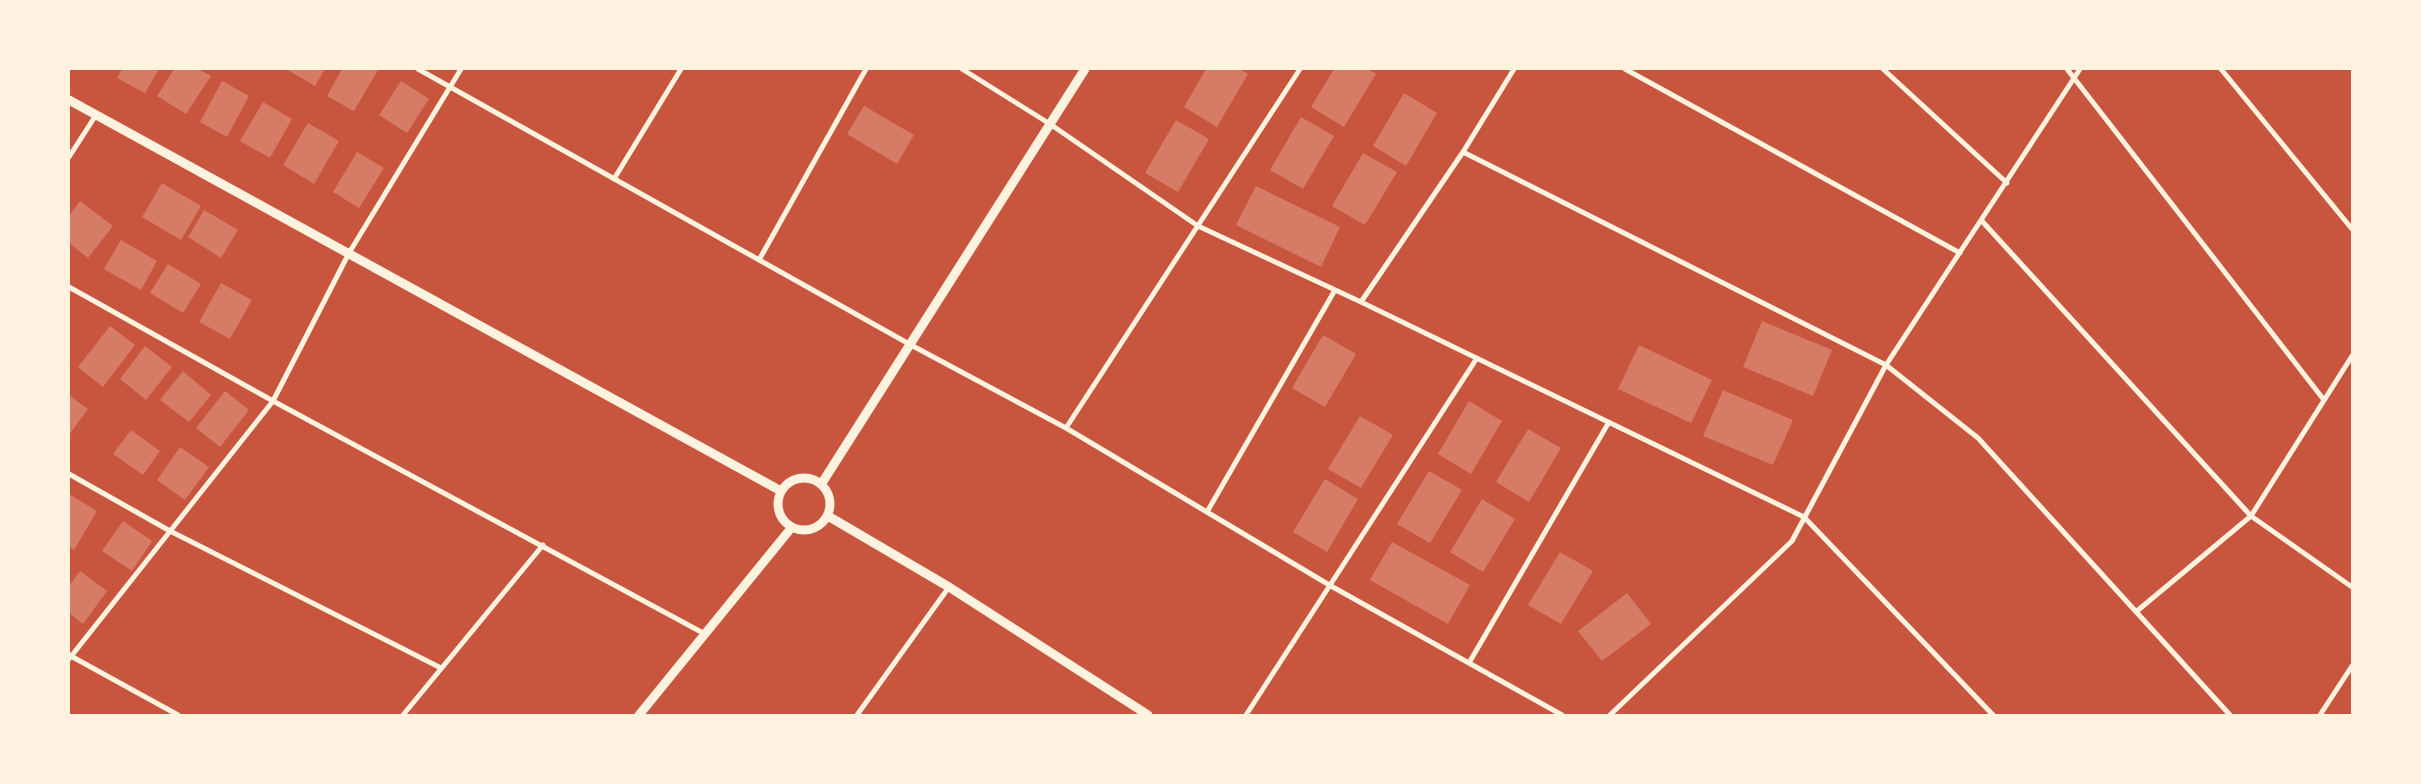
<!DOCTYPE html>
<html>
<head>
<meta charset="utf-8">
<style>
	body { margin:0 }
	#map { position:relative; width:2421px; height:784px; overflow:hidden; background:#c8553d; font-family:Mulish,sans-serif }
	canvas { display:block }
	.frame { position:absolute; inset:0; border:70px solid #fff3e0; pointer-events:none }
</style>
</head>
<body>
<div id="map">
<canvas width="2421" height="784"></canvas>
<div class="frame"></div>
</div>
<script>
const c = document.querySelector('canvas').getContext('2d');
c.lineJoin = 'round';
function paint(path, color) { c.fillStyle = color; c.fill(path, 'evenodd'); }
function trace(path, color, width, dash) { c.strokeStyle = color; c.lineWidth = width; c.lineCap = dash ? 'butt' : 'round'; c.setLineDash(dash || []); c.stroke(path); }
paint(new Path2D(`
	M122,69H159L145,93L117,78Z
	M174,69H198L211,76L186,114L157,96Z
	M286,69H325L315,86Z
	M342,69L378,70L354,111L327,96Z
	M1206,69H1239L1248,74L1217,127L1184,107Z
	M1334,69H1367L1376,74L1344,127L1311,107Z
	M222,81L249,96L227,137L200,122Z
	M401,81L429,99L407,133L379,115Z
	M1404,93L1437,113L1406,166L1373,146Z
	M263,102L292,119L270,158L240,141Z
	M864,106L914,135L897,164L847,134Z
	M1301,117L1334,136L1303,189L1270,170Z
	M1176,120L1209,139L1178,192L1145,173Z
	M308,123L339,141L314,184L283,165Z
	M357,152L384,168L359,208L333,192Z
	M1363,153L1397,172L1365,225L1332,206Z
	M162,183L201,206L181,240L142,217Z
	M1256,186L1340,227L1321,267L1236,225Z
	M80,201L113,226L88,258L69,243V216Z
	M204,210L238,230L221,258L188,237Z
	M121,240L157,261L141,290L104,269Z
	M168,264L201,284L183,313L150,293Z
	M221,283L252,300L230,339L199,322Z
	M1762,321L1832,350L1813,396L1743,367Z
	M110,326L135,345L103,387L78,367Z
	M1323,335L1356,354L1325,407L1292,388Z
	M1639,345L1712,380L1691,423L1618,389Z
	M145,346L172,367L146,400L120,379Z
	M183,371L211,395L189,422L160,400Z
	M1723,390L1793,420L1773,465L1703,436Z
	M225,391L249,410L220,447L196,428Z
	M69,395L88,409L69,435Z
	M1469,401L1502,421L1471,474L1438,454Z
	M1360,416L1393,435L1361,488L1328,469Z
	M1528,429L1561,448L1529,502L1496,482Z
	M131,430L160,451L143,475L113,454Z
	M180,447L209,467L185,500L157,480Z
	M1429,471L1462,490L1430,543L1397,524Z
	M1325,479L1358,499L1327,552L1293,532Z
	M69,494L97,511L74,550L69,547Z
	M1482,499L1515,519L1483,572L1450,552Z
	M123,521L152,541L132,571L102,551Z
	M1392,542L1470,585L1448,624L1370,580Z
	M1560,552L1593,571L1561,624L1528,605Z
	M80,571L107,591L83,624L69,613V586Z
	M1627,593L1651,624L1602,661L1578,631Z`), '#d67c66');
trace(new Path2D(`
	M418,69L911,345L1066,428L1331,586L1562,715
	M962,69L1050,124L1198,226L1361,302L1804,517L1993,715
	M1625,69L1960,253
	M1883,69L2007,183
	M2067,69L2324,400
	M2221,69L2352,229
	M1463,152L1886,365L1978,438L2230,715
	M69,157L96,115
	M614,179L681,69
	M1981,220L2251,516L2352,587
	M759,260L866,69
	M69,287L273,401L705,634
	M1361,302L1463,152L1514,69
	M1066,428L1300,69
	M69,474L170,531L441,668
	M1207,512L1335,290
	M2137,611L2251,516L2352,356
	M69,655L178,715
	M69,659L273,401L349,253L461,69
	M1469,663L1609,422
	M403,715L543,545
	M857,715L949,587
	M1246,715L1477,358
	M1610,715L1792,541L1886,365L2080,69
	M2320,715L2352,666`), '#fff3e0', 5);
trace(new Path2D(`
	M69,100L781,491
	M778 504a26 26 0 1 1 52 0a26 26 0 1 1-52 0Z
	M822,483L1085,69
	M828,516L949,587L1148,715
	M639,715L792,527`), '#fff3e0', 9);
</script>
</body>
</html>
